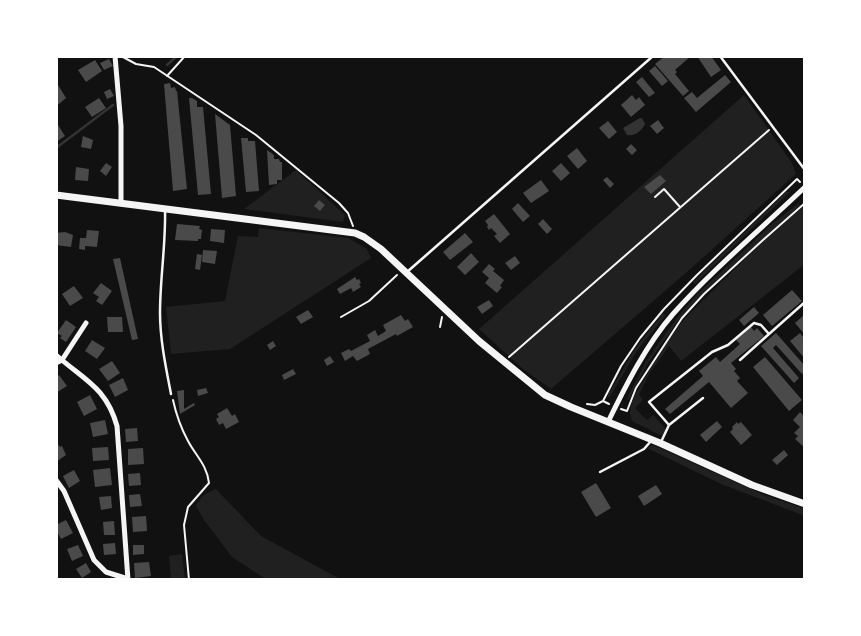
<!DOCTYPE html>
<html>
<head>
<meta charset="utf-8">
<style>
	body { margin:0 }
	#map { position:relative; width:861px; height:636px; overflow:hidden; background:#111; font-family:Literata,serif }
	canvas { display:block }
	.frame { position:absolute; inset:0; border:58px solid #fff; pointer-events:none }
</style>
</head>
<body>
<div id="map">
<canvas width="861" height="636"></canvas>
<div class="frame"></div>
</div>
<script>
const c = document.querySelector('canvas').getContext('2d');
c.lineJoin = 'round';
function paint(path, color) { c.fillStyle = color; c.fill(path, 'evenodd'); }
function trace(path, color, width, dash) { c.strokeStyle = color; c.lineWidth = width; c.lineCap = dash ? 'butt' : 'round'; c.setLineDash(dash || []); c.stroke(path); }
paint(new Path2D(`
	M744,95L792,163L796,174L687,272L551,389L524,370L479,329Z
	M296,170L345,215L343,222L244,209Z
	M786,192H790L695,284L693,282Z
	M799,203L800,205L698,299L678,321L648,363L629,399L626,400L646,361L676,319L695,296L773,223Z
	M805,207V264L681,361L669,346L649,374L639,395L643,400L635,408L647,420L653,415L664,427L665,431L662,436L632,421L630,413L631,405L636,393L666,343L685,318L756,248L799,210Z
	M259,228L348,238L367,249L371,258L230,349L171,354L166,307L225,301L238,236L258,237Z
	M663,313L666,315L637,351L609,398L608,395L634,350Z
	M653,445L764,495L805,509V516L721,484L647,448Z
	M216,489L261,536L342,580H267L232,557L204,520L196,506C200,496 207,493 216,489Z
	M182,554L185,580H171L169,556Z`), '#202020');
paint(new Path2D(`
	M640,118H642L645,124C642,130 635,137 627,135L623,128Z`), '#333');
trace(new Path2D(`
	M167,65L177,56
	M56,148L113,105`), '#333', 2.5);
paint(new Path2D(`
	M665,56H691L675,70L677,72L675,74L689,91L683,96L655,64Z
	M697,56H711L721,70L711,77Z
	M109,59L113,66L104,70L100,63Z
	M95,60L102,71L86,82L78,70Z
	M655,66L668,81L662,86L649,71Z
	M725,75L731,82L696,112L684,98L692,92L697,98Z
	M642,77L655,93L649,97L636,82Z
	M170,83L171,88L175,87L176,91H177L187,189L173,191L164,84Z
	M58,85L66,98L59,104L56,103V87Z
	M110,89L114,96L107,99L104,92Z
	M632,95L636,100L639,97L645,105L631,117L621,105Z
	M99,98L106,108L92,117L85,107Z
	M189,98H192L197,101V107H203L211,194L198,195Z
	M215,114L230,125L236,196L222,198Z
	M658,120L664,128L657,134L650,126Z
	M608,121L617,132L609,139L599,128Z
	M58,125L65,136L56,142V126Z
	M83,136L93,140L91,149L81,147Z
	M241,138H248V141H255L259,191L246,192Z
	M631,144L637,150L632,155L626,149Z
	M577,148L587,161L578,169L567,156Z
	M267,150L274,155V159H279L280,162H282V180H277V184L269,185Z
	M106,163L112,167L106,176L100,171Z
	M561,163L570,173L561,181L552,171Z
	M76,167L89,169L88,181L75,180Z
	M660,175L666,181L651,194L644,187Z
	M607,177L614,184L610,188L603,180Z
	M541,180L549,191L531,203L523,193Z
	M319,200L325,205L320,211L314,206Z
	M518,203L530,216L523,222L512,209Z
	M494,214L510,234L500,243L494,236L497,234L491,228L489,230L487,227L488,225L485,221Z
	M543,219L552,229L547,234L538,224Z
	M177,224L200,226L199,229L202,230L201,239H198V241L175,240Z
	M211,229L225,230L224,243L210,241Z
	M87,230L99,231L97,247L85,246V250L79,249L80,238H86Z
	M65,232L73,235L71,247L56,245V233Z
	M465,233L473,242L450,260L443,252Z
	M203,250L217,251L215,264L202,262Z
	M471,253L479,262L465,275L457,267Z
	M197,254L202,255L200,270L195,269Z
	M515,256L520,263L511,270L505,263Z
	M120,258L138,339L132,340L113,259Z
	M489,264L495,269L493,271L504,280L500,286L502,287L497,293L485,283L489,278L482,272Z
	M355,277L357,280L359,279L361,283L359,284L361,287L353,292L351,288L340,294L337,289Z
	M101,283L112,291L102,305L96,301L99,297L93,293Z
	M74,286L83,298L70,306L62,294Z
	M792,290L802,301L772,326L763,315Z
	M489,300L493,306L482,314L477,307Z
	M754,307L759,313L744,326L739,320Z
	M308,310L313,317L301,324L296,317Z
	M805,314V335L795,323Z
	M401,315L405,321L408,319L413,327L397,336L396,334L368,349L370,354L357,361L353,356L345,361L341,353L349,349L351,351L370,341L367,335L375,330L378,336L386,331L383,325Z
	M107,317H122L123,332H108Z
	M66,320L76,327L66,342L60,338L62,336L57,333Z
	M751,327L754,331L757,328L764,336L731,363L736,369L734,371L740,378L737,381L748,393L731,408L709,382L670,414L665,409L703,376L699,371L716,357L720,362L740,344L736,340Z
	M776,333L805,366V371L802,374L776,345L773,348L799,378L794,383L761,346Z
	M800,333L805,339V359L790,341Z
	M92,340L105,348L97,359L85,351Z
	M273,341L276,346L270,350L267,345Z
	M330,356L334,362L327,366L324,360Z
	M765,357L802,400L789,411L753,367Z
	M112,361L120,373L108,381L99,369Z
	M293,369L296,374L284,380L282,375Z
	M59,375L67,386L56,393V376Z
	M123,378L128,390L115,397L109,385Z
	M206,388L208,393L198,396L197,390Z
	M184,390V409L194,403L195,405L180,414L177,391Z
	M90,395L97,409L84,416L77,402Z
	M227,408L232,416L235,414L239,422L226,429L223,423L219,425L216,419L219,417L217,414Z
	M800,412L805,417V448L795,439L798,436L794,433L800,427L793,420Z
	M105,420L108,434L93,437L90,423Z
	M717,421L722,427L706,442L700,435Z
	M737,422L738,424L741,422L752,435L741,445L730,432L733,429L732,427Z
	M137,428L138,441L126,442L125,429Z
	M56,442L60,447L62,446L66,455L56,462Z
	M108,447L109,460L93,461L92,448Z
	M143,448L144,464L128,465V449Z
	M784,450L788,455L777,465L772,460Z
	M110,468L112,485L95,487L93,470Z
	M74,470L80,481L69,488L63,476Z
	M140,473L141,485L129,486L128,474Z
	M596,483L611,508L596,517L581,492Z
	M656,485L662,494L644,506L638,496Z
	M140,494L142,506L130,507L129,495Z
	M111,496L112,508L101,510L99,497Z
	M146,516L147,531L133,532L132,517Z
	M66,520L73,533L61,539L56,529V525Z
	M114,521L115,535H104L103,522Z
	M115,543L116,554L104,555L103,544Z
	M78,545L83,556L72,561L67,549Z
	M133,545H144V554L133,555Z
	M149,562L151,576L135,578L134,563Z
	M86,563L91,572L82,578L76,569Z`), '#4a4a4a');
trace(new Path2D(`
	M123,57L136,64L154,67L256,135L339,203L348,213L353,226
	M167,76L185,56
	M655,197L664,189L680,207
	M341,317L369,301L397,275
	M440,327L442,317
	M509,357L769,130
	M173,400C176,414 181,428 188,441C196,456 207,465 209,483L188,507L184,525L189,580
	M587,404L595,405L603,401
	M609,404L603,401L621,366L640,338L664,309L697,275L797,179L800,182
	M621,409L627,411L636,388L682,318L704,294L763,240L805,203`), '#f5f5f5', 2);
trace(new Path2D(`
	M720,56L805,170
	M165,209C166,244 160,278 160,313C160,340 166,368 171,394
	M407,272L653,56
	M769,334L805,302
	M669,425L703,398
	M661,442L669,425L649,402L712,352L728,345L754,323L761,325L769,334L740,360
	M600,472L644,449L651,441`), '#f5f5f5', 2.5);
trace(new Path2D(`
	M115,56L121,126V203
	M56,355C84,380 106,387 117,426L128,580
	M56,363L62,360L86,323
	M608,422C626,385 646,345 673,314C713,269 761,229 805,187
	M56,480L64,491L94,560L106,572L128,579`), '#f5f5f5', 5);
trace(new Path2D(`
	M56,195L355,233L364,237L381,249L479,341L545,395L571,407L660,443L752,485L805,504`), '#f5f5f5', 7);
</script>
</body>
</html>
